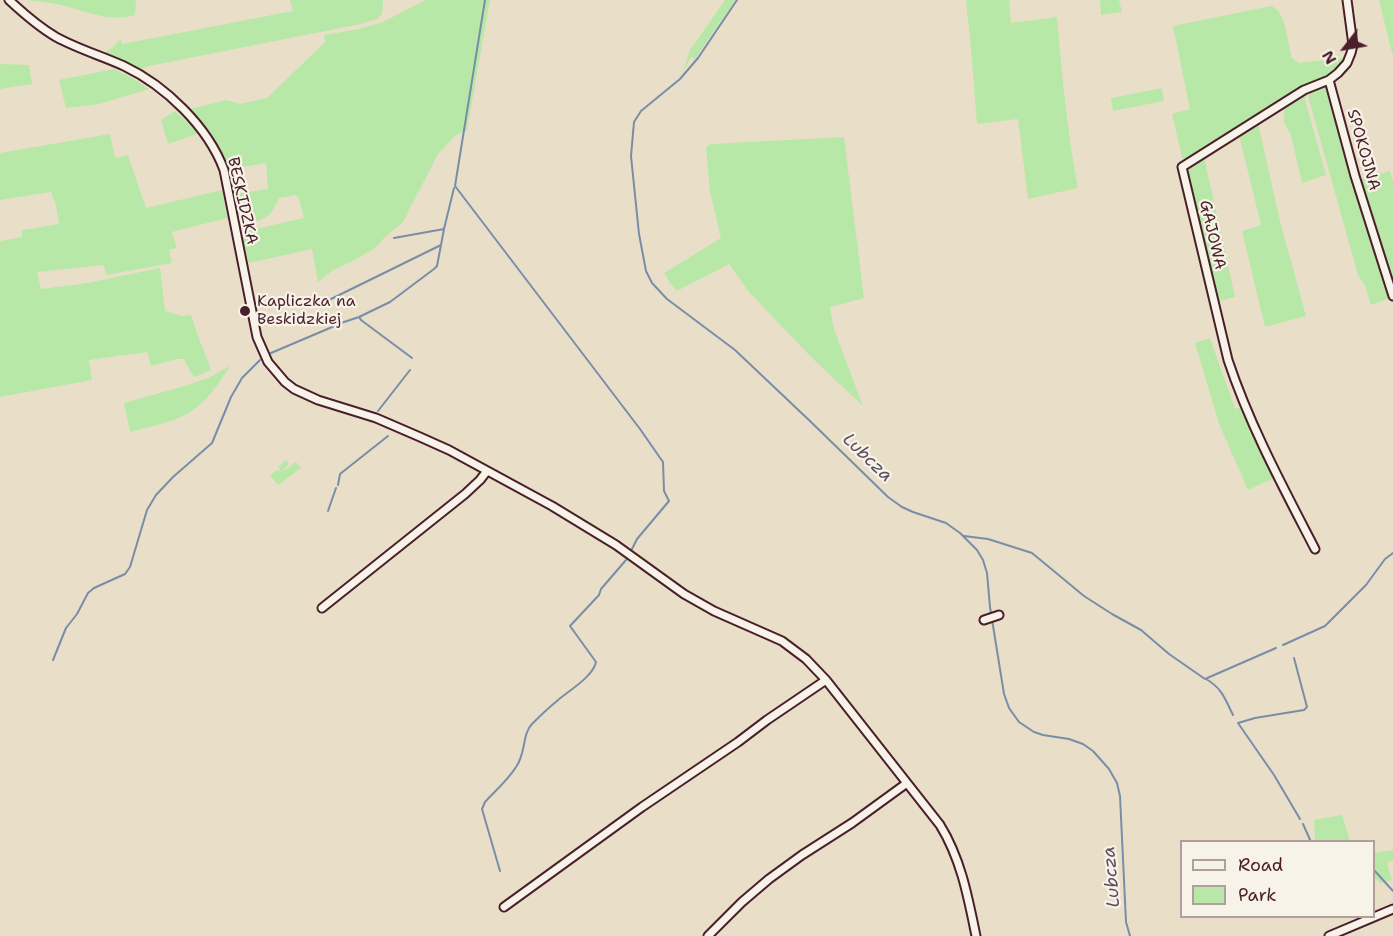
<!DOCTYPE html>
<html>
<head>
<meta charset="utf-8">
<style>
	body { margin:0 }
	#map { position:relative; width:1393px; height:936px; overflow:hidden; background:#e9dfc9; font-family:"Shantell Sans",sans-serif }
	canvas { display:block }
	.legend { position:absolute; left:1180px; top:840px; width:195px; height:78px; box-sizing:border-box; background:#f7f3e8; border:2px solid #b29e9c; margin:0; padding:8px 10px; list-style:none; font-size:18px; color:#4a1f2b }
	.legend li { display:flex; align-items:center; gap:12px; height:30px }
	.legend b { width:30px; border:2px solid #b29e9c }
	.north { position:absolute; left:1315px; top:18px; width:60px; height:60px; -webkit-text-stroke:4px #f7f3e8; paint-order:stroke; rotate:239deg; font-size:16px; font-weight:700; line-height:24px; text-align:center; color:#4a1f2b }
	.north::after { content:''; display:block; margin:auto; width:21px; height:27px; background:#4a1f2b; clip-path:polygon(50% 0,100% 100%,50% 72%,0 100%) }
</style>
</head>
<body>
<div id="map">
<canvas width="1393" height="936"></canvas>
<ul class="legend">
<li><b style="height:8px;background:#f7f3e8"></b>Road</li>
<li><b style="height:16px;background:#b7e8a7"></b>Park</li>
</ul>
<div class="north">N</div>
</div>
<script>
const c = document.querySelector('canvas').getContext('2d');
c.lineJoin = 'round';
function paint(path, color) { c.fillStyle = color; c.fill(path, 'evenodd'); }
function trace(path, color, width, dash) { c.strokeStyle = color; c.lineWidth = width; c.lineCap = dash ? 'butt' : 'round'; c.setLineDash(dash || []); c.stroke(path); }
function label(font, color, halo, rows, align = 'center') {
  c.font = font + ' "Shantell Sans",sans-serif'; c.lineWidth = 4.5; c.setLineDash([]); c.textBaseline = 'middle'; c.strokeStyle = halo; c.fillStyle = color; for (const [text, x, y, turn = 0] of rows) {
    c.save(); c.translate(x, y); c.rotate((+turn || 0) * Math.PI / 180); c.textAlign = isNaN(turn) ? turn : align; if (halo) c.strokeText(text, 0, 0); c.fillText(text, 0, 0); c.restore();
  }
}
paint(new Path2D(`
	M27,0H136L135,15C108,22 91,13 65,6C52,3 40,1 27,0Z
	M290,0H383L382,14L377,19L361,24L149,66L139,70L104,53L112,48L121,39L122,44L293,11Z
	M426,0H490L467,130L456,135L438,154L403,222L384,238L375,248L351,262L333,270L318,282L312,249L249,263L242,237L247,231L304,218L299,199L296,195L279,198C271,214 268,222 248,221L237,209L235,194L268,189L266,163L230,169L219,146L190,109L226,100L240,104L267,98L325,42L324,35L359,29L383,22Z
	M725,0H735L695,59L691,57L682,74L690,50Z
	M966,0H1009L1011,23L1057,17C1062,74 1067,131 1078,188L1028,199L1018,119L977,124L971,49Z
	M1100,0H1119L1122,12L1101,15Z
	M1379,0H1393V55L1391,49Z
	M1271,6C1287,11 1287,43 1292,58L1299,63L1344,58L1340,67L1337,70L1301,88L1185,160L1182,157L1172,114L1190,109L1173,26Z
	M0,64L29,65L32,84L0,89Z
	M114,69L134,79L149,89L99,104L66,108L59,80Z
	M1321,87H1327L1351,178L1390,298L1371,305L1365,286L1358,275L1308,96L1310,91Z
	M1162,88L1164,101L1113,111L1111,98Z
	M1301,95L1304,96L1326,175L1302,183L1291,135L1284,122V106Z
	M175,111L194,129L197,134L168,144L161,120Z
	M1258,123L1280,221L1306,316L1265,327L1242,231L1261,225L1239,135Z
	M110,134L115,158L128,155L146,208L222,190L227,218L172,232L177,248L169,250L172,263L106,275L104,265L37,272L41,289L88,283L160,268L165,311L183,316L191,315L198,336L211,370L195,377L192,375L184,359H177L151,366L147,352L89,360L92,380L0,397V241L22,237V230L59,224L56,205L51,192L0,200V153Z
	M844,137L864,298L830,307L833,326L863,406L811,357L749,292L729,264L677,291L670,283L664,273L721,238L710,192L706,147L711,144Z
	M1204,157L1235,297L1217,302L1187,172L1189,167Z
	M1390,171L1393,181V283L1359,180Z
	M1210,338L1235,409L1242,407L1276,477L1248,490L1219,424L1195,343Z
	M230,366C217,386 204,407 181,417C165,424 147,427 130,432L124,403L188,385L208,378Z
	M286,460L289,464L282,471L287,469L294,463L296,462L301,468L278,485L270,476L277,470L281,471L278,467Z
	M1342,815L1350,841H1315L1314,820Z
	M1393,850V860L1387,863L1392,880L1381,883L1374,878V853Z`), '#b7e8a7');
trace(new Path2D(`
	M485,0L455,186L640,429L663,462L664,491L669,501L637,539L632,549
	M737,0L698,58L680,79L641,111L634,122L631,156L639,234L646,271L652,283L667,299L735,350L811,422L888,497L902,507L913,512L946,523L960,533L977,550L983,560L987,573L990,607L1004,694L1009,708L1019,722L1034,732L1043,735L1069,739L1083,744L1093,751L1109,769L1117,783L1120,796L1126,922L1130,936
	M394,238L444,229L454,188
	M327,301L441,245L444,229
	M271,353L344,322L359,317
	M412,358L361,320L359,317L390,302L434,269L437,266L441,245
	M378,411L410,370
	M338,485L340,474L388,436
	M328,511L336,488
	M964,536L988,539L1032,553L1084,596L1112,614L1141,630L1169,654L1205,679L1276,648
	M1283,645L1325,626L1366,585L1385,559L1393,553
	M53,660L66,628L77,614L88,593L94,588L125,574L130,567L147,510L156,495L173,477L212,443L231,397L242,378L260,360
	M1206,679C1222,688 1225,699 1233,715
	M1238,723L1255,718L1304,710L1307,707L1294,658
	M1238,723L1274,775L1300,819
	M1303,824L1311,842
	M1374,870L1393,891
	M500,871L482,809L485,802C495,791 508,780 516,767C526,754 522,734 532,724C540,716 548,708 557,701C568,691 593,677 596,662L570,626L599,595L601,589L626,560`), '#7a8da8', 2);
const minor = new Path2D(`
	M9,0C24,14 39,27 56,37C78,49 102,56 124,66C166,86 208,127 224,170L257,337L268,362L285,382L294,389L318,400L376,418L420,437L449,450L552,506L616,545L684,594L714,611L782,641L806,659L826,680L940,825C961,859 968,897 976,936
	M1329,80L1355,176L1393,296
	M1315,549C1283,487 1250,426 1228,360L1182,167L1304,90L1329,80L1338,73L1347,63L1351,53L1353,45L1347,0
	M322,608L465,494L480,480L487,471
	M984,620L999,615
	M504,907L642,807L738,742L767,720L826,680
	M708,936L742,902L769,879L802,855L852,823L907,783
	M1329,936L1393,909`);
trace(minor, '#4a1f2b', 11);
trace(minor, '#f7f3e8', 7);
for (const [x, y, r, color] of [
	[245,311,6,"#4a1f2b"]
]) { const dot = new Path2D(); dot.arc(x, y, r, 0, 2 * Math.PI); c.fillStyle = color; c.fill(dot); trace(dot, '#f7f3e8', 2); }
label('16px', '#4a1f2b', '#f7f3e8', [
	["SPOKOJNA",1363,150,74],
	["BESKIDZKA",242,201,77],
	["GAJOWA",1212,235,77]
]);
label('16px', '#4a1f2b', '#f7f3e8', [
	["Kapliczka na",257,302],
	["Beskidzkiej",257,320]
], 'left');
label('italic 18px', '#5e4d5f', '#f7f3e8', [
	["Lubcza",867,458,44],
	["Lubcza",1112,877,-95]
]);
</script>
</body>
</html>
